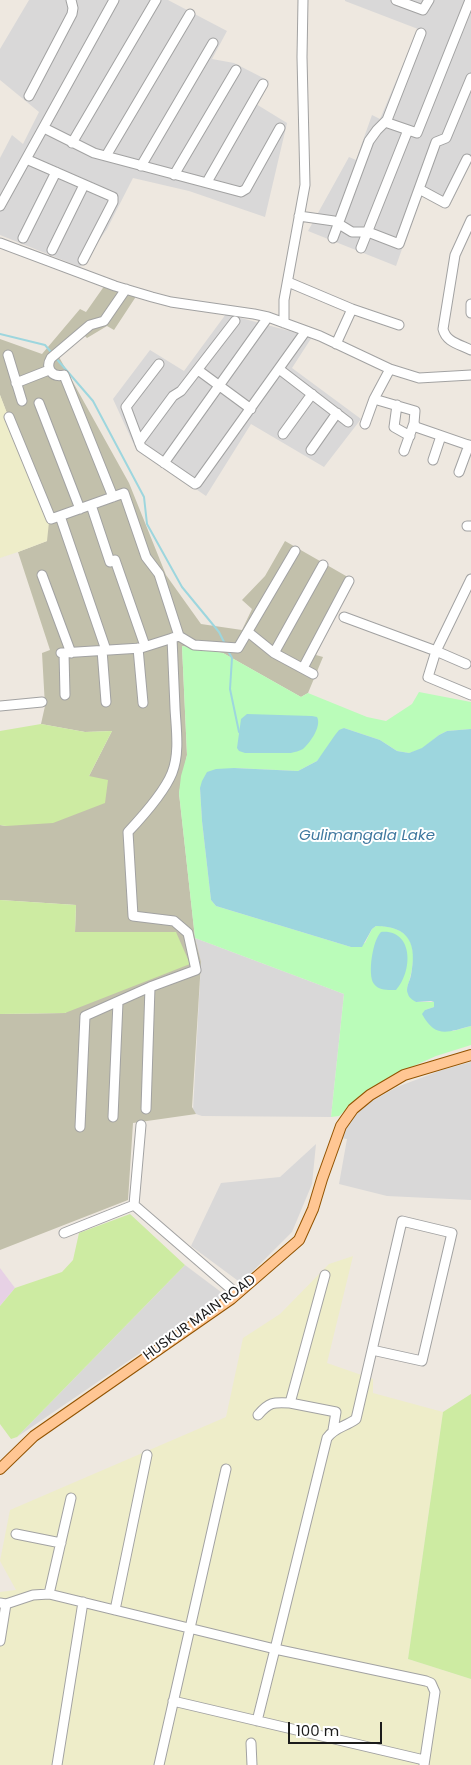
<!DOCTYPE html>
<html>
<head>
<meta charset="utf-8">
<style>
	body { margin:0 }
	#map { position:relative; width:471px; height:1765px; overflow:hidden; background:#eee8e0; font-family:Poppins,sans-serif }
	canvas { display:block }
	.scale { position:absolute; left:288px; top:1722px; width:94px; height:22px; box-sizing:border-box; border:2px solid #1b1b1b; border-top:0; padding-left:6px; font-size:15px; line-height:18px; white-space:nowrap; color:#1b1b1b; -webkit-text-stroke:4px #fff; paint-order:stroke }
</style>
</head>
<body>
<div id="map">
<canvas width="471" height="1765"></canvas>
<div class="scale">100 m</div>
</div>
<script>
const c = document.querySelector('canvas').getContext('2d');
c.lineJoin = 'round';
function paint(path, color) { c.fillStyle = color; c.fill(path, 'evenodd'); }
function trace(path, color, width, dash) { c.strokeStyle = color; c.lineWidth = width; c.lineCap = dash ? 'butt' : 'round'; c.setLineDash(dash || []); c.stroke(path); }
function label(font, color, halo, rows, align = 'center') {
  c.font = font + ' Poppins,sans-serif'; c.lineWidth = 4; c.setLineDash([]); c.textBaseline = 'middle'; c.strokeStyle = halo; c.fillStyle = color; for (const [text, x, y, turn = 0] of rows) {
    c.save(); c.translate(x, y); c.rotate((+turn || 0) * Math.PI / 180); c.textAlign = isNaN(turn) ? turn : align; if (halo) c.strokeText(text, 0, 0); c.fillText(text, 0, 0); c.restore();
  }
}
paint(new Path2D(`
	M29,0H168L227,31L212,59L234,63L269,81L256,104L287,123L265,217L189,191L133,178L107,229L80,267L0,235V158L12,135L23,144L39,112L0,80V49Z
	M345,0H471V160L445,208L421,195L396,266L308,231L349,157L356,160L372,115L380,119L418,29L345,1Z
	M226,314L312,337L292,368L361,419L324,467L251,424L206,496L135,447L113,399L150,350L184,371Z
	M195,938L344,994L331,1117L202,1116L196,1114L193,1111L201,962Z
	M471,1062V1200L387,1196L339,1184L347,1139L340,1138L357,1112L365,1105L397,1087L442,1070Z
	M316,1144L312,1184L292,1232L241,1283L191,1246L221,1183L280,1177Z
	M185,1265L225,1295L17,1437Z`), '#d9d8d8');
paint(new Path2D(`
	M0,1268L15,1288L0,1306Z`), '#e7d1e5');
paint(new Path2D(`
	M105,285L137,295L114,330L107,326L87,338L84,335L59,357L129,483L166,575L201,624L242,630L252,609L242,600L265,576L285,541L353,580L316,655L323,657L308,693L301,697L223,653L182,646L187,755L179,793L195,938L201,962L192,1107L196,1114L133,1123L128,1200L0,1250V1014L65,1013L176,932H75L76,905L0,900V825L6,826L89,776L112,731L85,732L41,724L45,706L42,653L50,650L18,552L47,541L36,490L0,395V339L42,354L80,309L86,312Z`), '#c2c0ab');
paint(new Path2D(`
	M0,395L49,522L47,541L18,552L0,558Z
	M353,1256L327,1363L373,1379V1393L443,1412L408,1659L471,1679V1765H0V1592L16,1590L0,1561L10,1510L226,1417L243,1338L280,1314L329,1264Z`), '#eeedc9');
paint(new Path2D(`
	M41,724L85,732L112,731L89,776L108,780L105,803L53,823L6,826L0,825V731Z
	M0,900L76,905L75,932H176L190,964L65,1013L0,1014Z
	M130,1214L185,1265L17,1437L11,1439L0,1424V1306L15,1288L62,1272L73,1260L79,1233Z
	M471,1394V1679L408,1659L443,1412Z`), '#cdeba2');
paint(new Path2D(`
	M182,646L223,653L301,697L308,693L367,717L386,721L412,704L419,692L471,702V729L447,731L439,735L422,749L409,753L397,751L380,740L344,728L317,761L298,771L234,768L200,788L202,821L211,900L216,906L351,947L365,943L372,929L376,926C420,926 417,957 407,989L416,1002H434V1007L425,1010L453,1031L471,1026V1045L436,1056L407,1069L392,1077L351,1105L339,1116L331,1117L344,994L195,938L179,793L181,776L187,755Z`), '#bafcb9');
paint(new Path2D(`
	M247,714L312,716L317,717C322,726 310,743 303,749C300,751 294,752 291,753H245L239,751L237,748L241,719Z
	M344,728L380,740L397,751L409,753L422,748L439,735L447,731L471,729V1026C447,1032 436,1039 422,1014L425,1010L434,1007V1002L431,1001L416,1002C413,1000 409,998 408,994C405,988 410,981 411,975C417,945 410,926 376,926L372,929L362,947H351L216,906L211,900L202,821L200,788L202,781L207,772L216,769L234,768L298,771L317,761L335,735L339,730Z
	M381,932C414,929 413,972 396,990C389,990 379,991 374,984C367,975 373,939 381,932Z`), '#9dd6de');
trace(new Path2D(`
	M0,334L45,345L52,353
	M55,357L93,401L144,497L147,524L182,587L219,632L225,644
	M228,651L232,658L230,689L239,732`), '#9dd6de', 2);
const minor = new Path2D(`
	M396,0L423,10L429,0
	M29,96L72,14L73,8L71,0
	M385,122L417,133L470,0
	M44,128L94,153L241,192L246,189L280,128
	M72,143L156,0
	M106,156L190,14
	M26,159L113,197V202L83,260
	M141,166L213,43
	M174,175L236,70
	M207,182L263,84
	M419,189L445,203L467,159
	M0,206L114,0
	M299,216L334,221L352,232H368L399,244L436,142L446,138L471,78
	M471,220L455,255L443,329C446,342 459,344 471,350
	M23,238L56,172
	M333,238L369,141L377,130L387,120L421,33
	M0,243L115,286L152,297L171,302L254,314L268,317L320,336L390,369L419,378L471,375
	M361,248L408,130
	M52,250L84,185
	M288,282L352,309L399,325
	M471,304V313
	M284,323V300L305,185L302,57L303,0
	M336,344L352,309
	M8,355L22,401
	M159,364L126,407L141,447L195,484L197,483L305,332
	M279,369L348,422
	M198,370L251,409
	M16,383L49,370
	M374,399L415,411L414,423L404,451
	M39,403L80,509
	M397,405L394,427L410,436
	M9,417L51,519L124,493L146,557L159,574L179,636L141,648L61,653
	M414,423L416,427L471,446
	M365,424L374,399L390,369
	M283,434L312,394
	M139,442L173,396L181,391L235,321
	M311,450L337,413
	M433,460L441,436
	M164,463L268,317
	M459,472L469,445
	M113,497L64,375C52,378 45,368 51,358L90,325L104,321L126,289
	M91,505L110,562L115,560L145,646
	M60,516L106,650
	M467,526H471
	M42,575L71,653
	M471,579L436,651L428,677L471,695
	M344,617L436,651L466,664
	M248,632L274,653L313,674
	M179,636L194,645L238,648L295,551
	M138,648L143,703
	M102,650L106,702
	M64,653L65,695
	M274,653L323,565
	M303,668L349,581
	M0,706L42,702
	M146,1109L150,987L196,970L188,933L174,921L133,916L128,832C143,816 164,793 172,773C180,753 176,728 175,708C174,685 173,661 172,638
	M113,1117L118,1002
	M80,1127L85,1016L150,987
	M134,1205L237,1294
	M64,1233L134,1205L141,1125
	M325,1275L290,1403L336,1412L333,1430
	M258,1415C269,1402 273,1402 290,1403
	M16,1534L61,1543
	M49,1594L71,1498
	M6,1604L33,1595L49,1594L275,1649L327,1438C335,1427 345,1427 356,1419L402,1221L452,1233L422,1361L372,1350
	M115,1610L147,1455
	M0,1641L6,1604L0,1603
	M173,1701L424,1760
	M257,1721L275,1649L426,1681L431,1683L435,1692L424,1765
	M251,1743L252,1765
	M57,1765L83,1602
	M159,1765L226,1469`);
const major = new Path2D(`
	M0,1469L34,1436L231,1299L299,1240L313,1209L322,1179L341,1126L353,1109L370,1095L404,1075L471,1055`);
trace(minor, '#a2a2a2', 11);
trace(major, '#925300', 12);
trace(minor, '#fff', 9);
trace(major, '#ffc693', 10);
label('14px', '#1b1b1b', '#fff', [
	["HUSKUR MAIN ROAD",200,1318,-36]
]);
label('italic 15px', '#3f789f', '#fff', [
	["Gulimangala Lake",367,836]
]);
</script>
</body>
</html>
